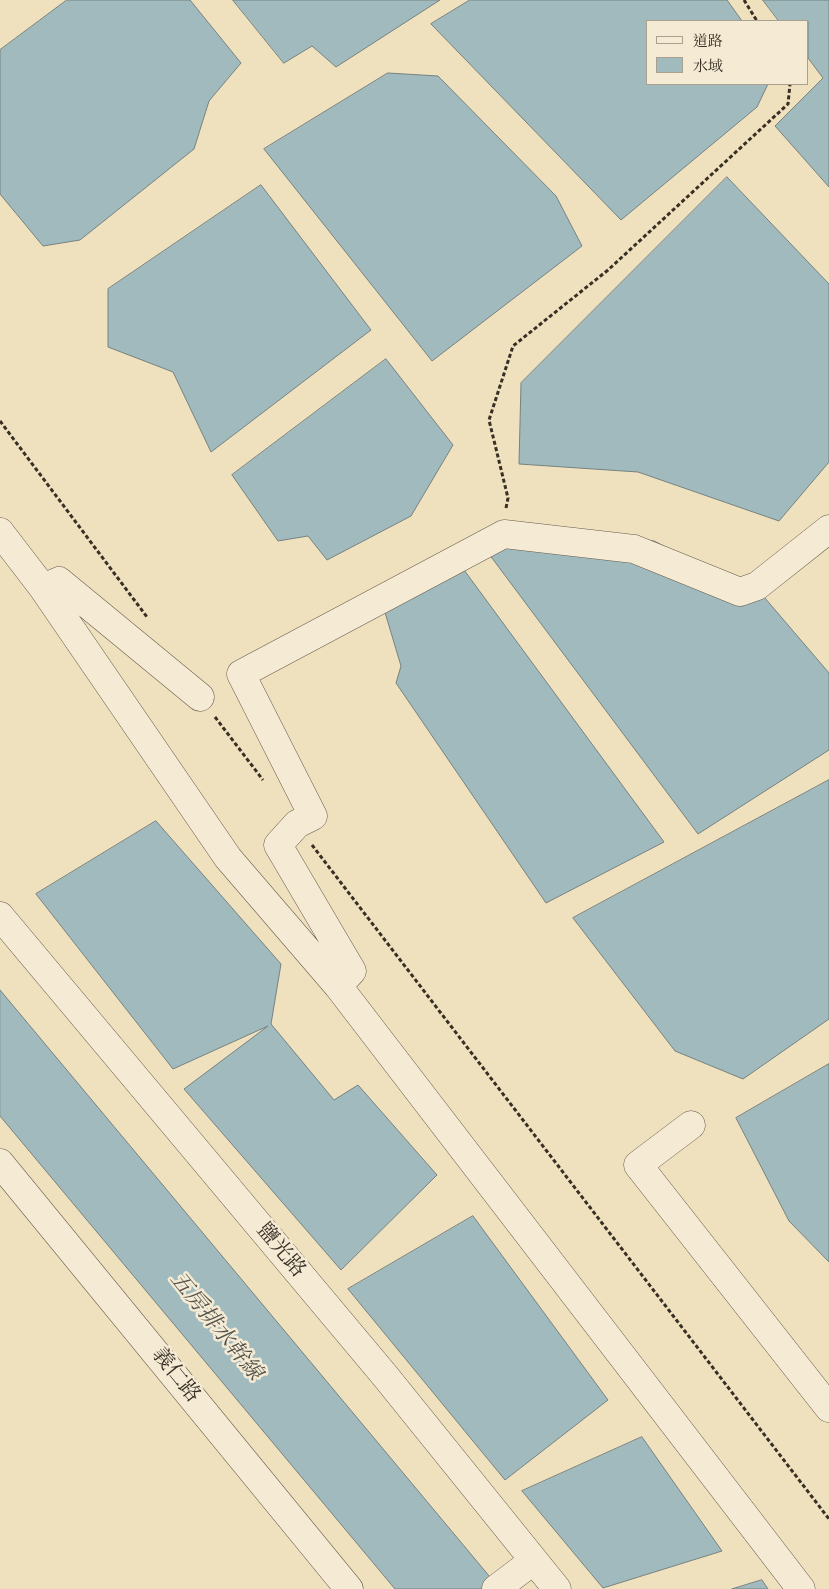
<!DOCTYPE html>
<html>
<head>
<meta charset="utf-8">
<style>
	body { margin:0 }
	#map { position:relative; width:829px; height:1589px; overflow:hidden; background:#efe0be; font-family:"IM FELL Double Pica","Noto Serif TC",serif }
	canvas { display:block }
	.legend { position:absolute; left:646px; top:20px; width:162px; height:65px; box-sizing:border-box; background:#f5ebd5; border:1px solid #a9a08f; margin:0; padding:6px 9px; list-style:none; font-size:15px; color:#382f25 }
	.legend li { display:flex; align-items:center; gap:10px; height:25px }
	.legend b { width:25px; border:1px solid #a9a08f }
</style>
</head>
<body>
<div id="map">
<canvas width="829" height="1589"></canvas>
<ul class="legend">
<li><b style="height:6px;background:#f5ebd5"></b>道路</li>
<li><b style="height:14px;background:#a0babd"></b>水域</li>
</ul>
</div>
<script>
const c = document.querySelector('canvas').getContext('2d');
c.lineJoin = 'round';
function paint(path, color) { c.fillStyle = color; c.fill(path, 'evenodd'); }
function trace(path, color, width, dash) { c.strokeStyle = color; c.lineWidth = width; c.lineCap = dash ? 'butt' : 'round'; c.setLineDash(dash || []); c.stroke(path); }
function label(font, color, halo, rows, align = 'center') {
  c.font = font + ' "IM FELL Double Pica","Noto Serif TC",serif'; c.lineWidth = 5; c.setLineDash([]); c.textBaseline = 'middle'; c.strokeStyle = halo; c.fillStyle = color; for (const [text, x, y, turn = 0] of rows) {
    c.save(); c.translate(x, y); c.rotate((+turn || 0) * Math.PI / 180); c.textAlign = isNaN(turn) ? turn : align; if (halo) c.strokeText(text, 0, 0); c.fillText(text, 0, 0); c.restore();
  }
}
const water = new Path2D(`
	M67,0H190L241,63L209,101L194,149L80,240L43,246L0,194V50Z
	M233,0H440L336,67L312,46L284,63Z
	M470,0H727L742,21H648V84H768L757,107L621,220L431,24Z
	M763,0H829V187L775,126L823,78L808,58V21H779Z
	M388,73L438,76L556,196L582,246L432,361L264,149Z
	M727,177L829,284V462L779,521L638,472L519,464L521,383Z
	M261,185L371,330L211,452L173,372L108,347V289Z
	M386,359L453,445L411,516L327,560L308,536L278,541L232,475Z
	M553,530L654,541L764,597L829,673V750L698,834L483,546Z
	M453,555L664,842L546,903L396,683L401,666L381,599Z
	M829,780V1019L743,1079L675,1051L573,918Z
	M156,821L281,964L271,1024L334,1100L358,1085L437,1175L341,1270L184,1089L268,1026L173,1069L36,894Z
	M0,990L500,1589H395L0,1116Z
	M829,1064V1262L789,1221L736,1118Z
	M473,1216L608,1400L505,1480L348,1289Z
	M642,1437L722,1551L603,1588L522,1491Z
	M762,1580L768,1589H732Z`);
paint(water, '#a0babd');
trace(water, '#768280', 1);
const minor = new Path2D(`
	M0,532L43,588L228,858L338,986L801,1589
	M43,588L59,581L200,697
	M0,916L386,1377L557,1589
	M338,986L352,971L278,845L297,824L313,816L241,674L504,534L634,549L740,592L757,586L829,529
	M691,1125L638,1165L829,1408
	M496,1589L533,1561`);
const tertiary = new Path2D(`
	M0,1163L349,1589`);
trace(minor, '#665b4b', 29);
trace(tertiary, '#665b4b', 29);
trace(new Path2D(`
	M744,0L757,21
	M0,421L147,617
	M506,508L508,498L489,420L513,346L608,270L788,104L790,84
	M215,717L263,780
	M312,845L829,1519`), '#382f25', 3, [4, 2.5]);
trace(minor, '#f5ebd5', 28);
trace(tertiary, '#f5ebd5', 28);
label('21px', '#382f25', '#f5ebd5', [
	["鹽光路",280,1251,50],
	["義仁路",175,1376,51]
]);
label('italic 22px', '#52524b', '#f5ebd5', [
	["五房排水幹線",215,1327,51]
]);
</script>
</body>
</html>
